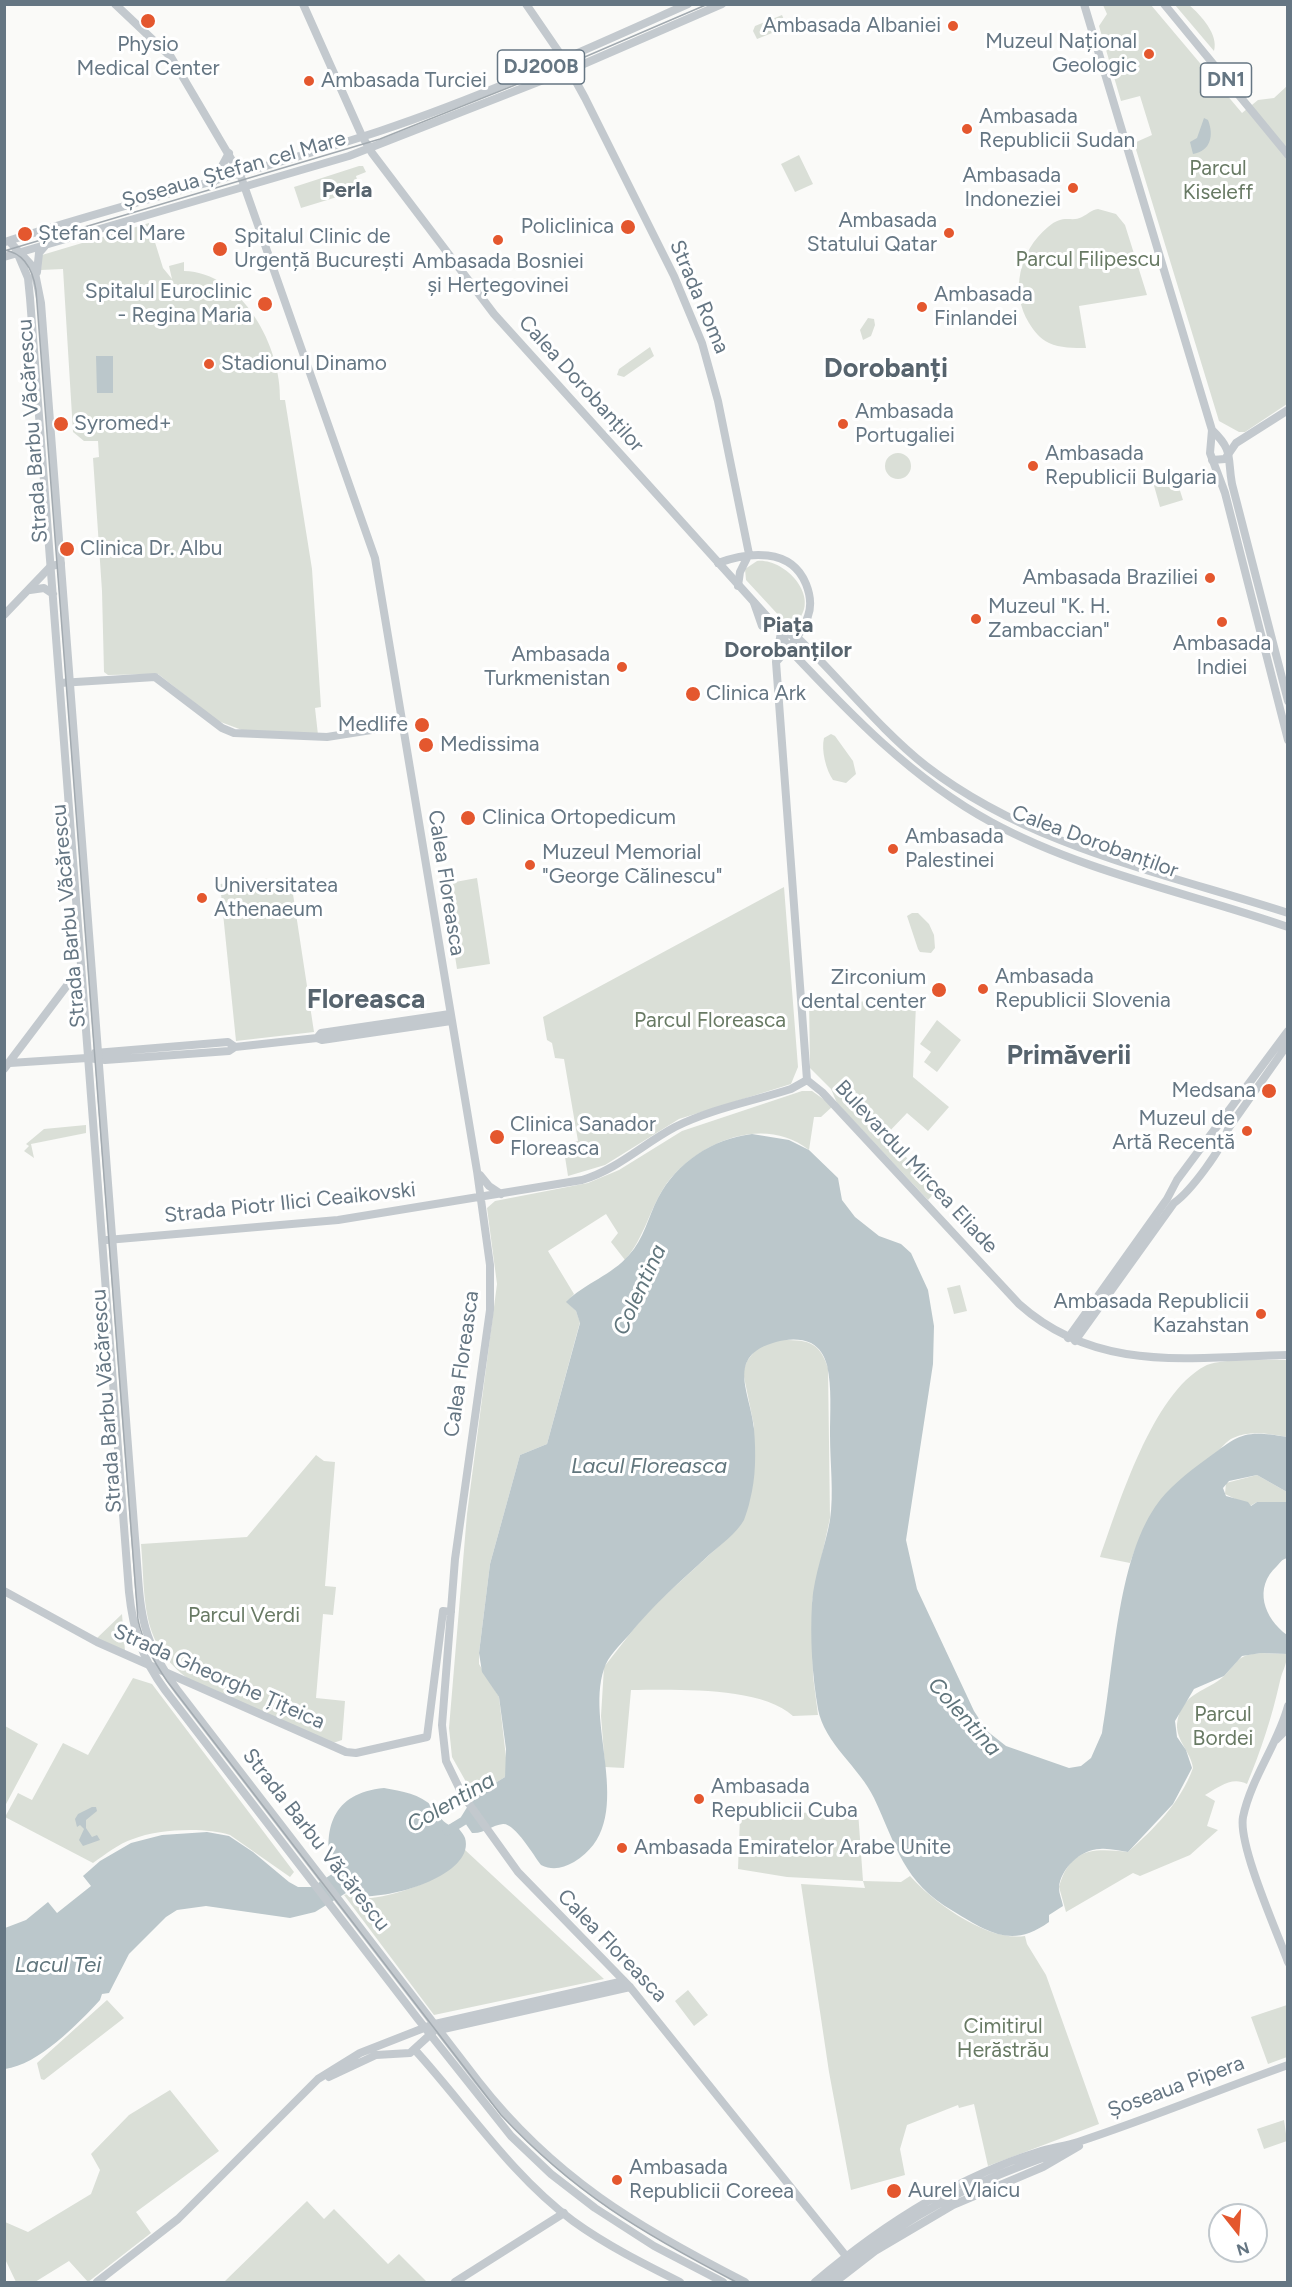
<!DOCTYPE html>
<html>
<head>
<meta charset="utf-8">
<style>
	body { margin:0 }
	#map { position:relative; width:1292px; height:2287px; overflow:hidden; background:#fafaf8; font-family:Figtree,sans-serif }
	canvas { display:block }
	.frame { position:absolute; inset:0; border:6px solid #657683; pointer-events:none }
	.north { position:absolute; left:1208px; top:2203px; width:60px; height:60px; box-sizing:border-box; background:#fff; border:2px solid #c1c8cd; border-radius:50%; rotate:163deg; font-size:16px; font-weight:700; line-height:24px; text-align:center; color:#657683 }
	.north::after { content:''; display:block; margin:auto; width:21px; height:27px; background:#e4572e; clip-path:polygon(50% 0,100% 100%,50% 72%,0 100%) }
</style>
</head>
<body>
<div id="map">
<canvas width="1292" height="2287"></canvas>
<div class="frame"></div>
<div class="north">N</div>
</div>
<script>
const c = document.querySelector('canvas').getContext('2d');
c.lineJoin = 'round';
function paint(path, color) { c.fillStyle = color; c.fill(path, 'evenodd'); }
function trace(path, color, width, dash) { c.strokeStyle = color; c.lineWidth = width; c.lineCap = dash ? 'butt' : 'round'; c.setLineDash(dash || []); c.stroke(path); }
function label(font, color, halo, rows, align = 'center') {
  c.font = font + ' Figtree,sans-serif'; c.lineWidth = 6; c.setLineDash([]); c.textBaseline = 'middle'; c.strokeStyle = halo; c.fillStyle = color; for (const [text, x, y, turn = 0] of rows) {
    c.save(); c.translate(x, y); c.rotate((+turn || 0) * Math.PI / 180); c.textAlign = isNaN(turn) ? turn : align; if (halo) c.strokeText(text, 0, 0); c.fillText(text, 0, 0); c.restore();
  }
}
paint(new Path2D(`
	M1103,5H1151L1242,113L1258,100L1274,98L1287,86V404L1245,432H1239L1219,421L1134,143L1152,135L1140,96L1121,101L1099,26L1107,14Z
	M1175,5H1189C1201,15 1219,35 1214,51Z
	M782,15L787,27L757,39L753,31L755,26Z
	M799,155L813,184L795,192L781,164Z
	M359,166H363L366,172L356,176L360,190L301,208L294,187Z
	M1098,209L1116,214L1125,225L1147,295L1079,306L1086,348C1074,348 1060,348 1049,343C1040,339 1034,331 1029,323C1010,292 1019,251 1048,227C1064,213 1071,223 1082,217C1088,214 1091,210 1098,209Z
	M149,223L163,268L172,279L169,266L184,262V271C242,272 282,348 280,400H285L312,569L321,707L315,708L318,735L242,730L218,721L158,674L108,675L104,672L102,591L93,458L99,457L98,441H84L73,432L63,269L41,270L42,255Z
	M868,318L874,319L875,325L871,336L863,340L860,330Z
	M650,347L654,356L624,377L617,375L619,369Z
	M885 466a13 13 0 1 1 26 0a13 13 0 1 1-26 0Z
	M1175,475L1183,500L1160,507L1153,482Z
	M757,561C783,558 818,593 800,618L789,622L783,620L746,580L745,569Z
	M831,734L835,736L853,761L856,774L846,783L833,780C826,770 821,750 824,738Z
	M273,878L291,881L314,1032L236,1041L220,884Z
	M477,878L490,964L457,969L444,884Z
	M784,887L798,1067L791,1084L679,1119L605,1165L568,1176L563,1144L578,1141L564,1059L555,1058L552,1043L547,1040L543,1017Z
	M912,913H918L929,924L934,935L935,948L931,953L920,952L918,949L907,916Z
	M809,999L916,1004L913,1077L949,1107L928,1131L907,1113L885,1136L938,1189L928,1200L837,1103L831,1089L810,1068Z
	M937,1020L961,1040L937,1072L924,1062L931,1052L920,1044Z
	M802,1091H812L833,1106L821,1117H814L809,1150C764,1114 698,1142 667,1183C650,1207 645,1237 625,1260L611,1242L618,1233L606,1214L548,1251L574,1294L567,1302L576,1311L580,1322L547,1444L520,1455L490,1564L479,1653V1664L499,1697L507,1766L505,1777L474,1796L452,1757L449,1728L467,1514L497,1284L487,1208L495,1201L588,1183L619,1170L682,1131Z
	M86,1125V1133L31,1144L34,1158L24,1151L29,1146L26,1144L44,1129Z
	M960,1285L967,1311L954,1314L947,1288Z
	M779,1340C806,1340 819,1340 828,1368L830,1518L812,1602L813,1676L818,1715L793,1716C760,1686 675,1690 631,1690L624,1768L605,1767L601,1716L604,1667L647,1612L719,1546L754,1426L743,1372L747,1361L757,1348Z
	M1287,1360V1437C1270,1434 1250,1430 1233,1438C1226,1441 1222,1448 1216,1453C1173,1483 1148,1513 1130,1563L1100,1557C1119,1504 1152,1394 1205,1366C1219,1358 1270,1360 1287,1360Z
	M316,1455L324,1461L335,1462L325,1586L336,1587L333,1615L323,1614L316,1698L345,1701L342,1740L333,1743L190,1680C139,1643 146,1601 141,1544L247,1537Z
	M1257,1475L1287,1492V1502H1257L1250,1506L1225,1494L1226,1483Z
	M122,1614L125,1651L96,1639Z
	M1261,1653L1287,1654C1287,1665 1282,1671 1280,1681C1272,1717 1261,1750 1247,1784C1232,1776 1219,1787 1205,1795L1215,1801L1207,1826L1218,1830L1190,1855L1140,1876L1133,1873L1066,1912L1059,1887C1070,1848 1093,1848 1128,1852C1155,1828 1180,1803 1193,1768C1191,1752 1176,1741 1177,1724C1181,1691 1208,1692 1224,1676C1239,1661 1236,1655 1261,1653Z
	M133,1678L152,1684L294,1872L290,1877L230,1835C205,1827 158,1829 133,1839C118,1844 106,1854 93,1863L5,1817L18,1793L32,1800L63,1743L88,1755Z
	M5,1726L38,1744L5,1806L4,1726Z
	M858,1811L863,1881L901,1882L910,1876C934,1903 988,1942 1025,1936L1027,1944L1046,1975L1099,2124L988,2166L974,2104L959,2108L958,2105L907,2125L900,2149L905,2175L851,2190L829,2072L801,1884L865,1888L863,1881L787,1877L738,1869L740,1817H796L797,1813Z
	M464,1849L604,1979L434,2015L344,1895C351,1893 361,1899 371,1898C399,1895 454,1877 464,1849Z
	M688,1990L708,2015L694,2026L675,2001Z
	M107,2000L124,2018L44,2080L41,2079L37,2063Z
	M1287,2005V2057L1268,2064L1251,2017Z
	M170,2090L219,2151L136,2212L151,2233L88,2282L69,2261L35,2282H16L5,2259V2222L28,2232L91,2194L100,2170L91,2154L129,2115Z
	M1284,2120L1287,2141L1264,2149L1257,2129Z
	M307,2201L324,2219L334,2209L388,2264L399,2254L427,2282H224Z`), '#dadfd7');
paint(new Path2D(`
	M1204,118L1208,120C1214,135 1211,151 1193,154L1190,142L1197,138Z
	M96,356H113V393H97Z
	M752,1134L789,1140L809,1150L838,1178L842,1200L855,1217L879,1236L901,1244L911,1253L928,1290L934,1326L933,1364L906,1540L917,1589L974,1711L987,1731L1006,1746L1069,1768L1081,1766L1091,1758L1102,1733C1114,1666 1117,1563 1155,1507C1168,1488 1186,1474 1205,1460C1239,1435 1242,1429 1287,1437V1492L1257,1475L1229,1481L1223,1488L1226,1496L1248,1502L1251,1506L1257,1502H1287V1558C1281,1560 1281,1562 1277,1566C1253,1588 1264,1618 1287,1635V1654L1261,1653L1242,1656L1224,1676L1194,1689L1175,1721L1177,1737L1186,1750L1192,1768L1173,1804L1128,1852C1119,1851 1109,1848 1100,1849C1081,1849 1060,1869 1059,1888C1059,1894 1062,1900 1063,1906L1049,1915V1922C1012,1949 988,1932 953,1911C903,1882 897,1847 874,1798C860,1768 824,1743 818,1709C812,1675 810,1638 812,1603C814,1575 825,1548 830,1520C834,1493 830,1463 830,1435C830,1413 832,1387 827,1365C824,1355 820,1348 811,1343C801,1338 786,1339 776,1342C724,1356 751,1393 754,1429C756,1452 756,1478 750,1500C749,1506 746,1514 744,1520C737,1533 720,1545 709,1555C681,1581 653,1605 629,1635C620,1645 608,1656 604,1669C584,1727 640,1823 574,1862C563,1868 553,1871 541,1865C534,1856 515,1823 503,1824C492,1825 484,1834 472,1833L461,1817L474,1796L505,1777L506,1749L499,1697L482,1672L479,1653L490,1564L520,1455L547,1444L580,1323L576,1311L566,1302C585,1283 612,1275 629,1255C644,1239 648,1217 658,1198C677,1162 712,1139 752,1134Z
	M384,1788C402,1791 420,1794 433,1807C439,1814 441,1821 449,1825L454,1822C457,1827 463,1833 465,1838C477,1878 372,1906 346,1893L315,1912L290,1918L206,1906L177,1910L166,1917L129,1954L109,1993L102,1994L100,2000C78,2024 38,2065 5,2069V1928L26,1920L48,1902L57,1913L91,1886L83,1876L100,1861L131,1843L162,1835L207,1832L229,1836L253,1852L289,1882L298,1887H312L332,1874C322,1829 332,1793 384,1788Z
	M92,1807H96L97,1811L86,1820V1828L92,1837L97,1835L100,1840L83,1846L79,1840L84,1829L80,1825L77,1827L75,1819L78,1814Z`), '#bbc7cb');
trace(new Path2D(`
	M447,1831L473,1815`), '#bbc7cb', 9);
trace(new Path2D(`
	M115,4L171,57L240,174L375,558L477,1171L490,1265V1310L455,1559L442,1725L446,1761L462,1794L518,1872L630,1987L854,2266
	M303,4L362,136
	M526,4L563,58L585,98L674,276L702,343L718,401L749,554
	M1212,460L1225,459L1236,443L1288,410
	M718,563C748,552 791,547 806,584C810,594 812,605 808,616C803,633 788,648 777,661
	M738,586L740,572L749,554
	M754,603L762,626
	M4,615L51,566L61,564
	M805,623L795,630L781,632L776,662L807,1080
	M60,683L155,677L222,728L234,733L327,737L403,725
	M317,1038L321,1033L450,1014
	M95,1053L228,1042L235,1047
	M10,1063L87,1058L105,1060L229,1051L235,1047L317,1038L322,1040L451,1021
	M4,1069L81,967
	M807,1080L822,1092L1019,1304C1097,1374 1191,1357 1288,1355
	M480,1175L489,1186L501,1194
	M107,1240L338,1220L582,1180C618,1169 643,1144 675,1127C711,1109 753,1101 791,1089L807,1080
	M1068,1338L1167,1199L1177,1180L1288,1031
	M1075,1341L1174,1203C1191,1191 1222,1149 1228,1129L1288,1044
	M4,1591L97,1642L346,1752L356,1753L427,1737L443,1611L451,1612
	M1288,1706C1278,1744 1251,1778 1243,1817C1238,1845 1277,1932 1288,1962
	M1276,1740L1288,1728
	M435,2024L624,1981
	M439,2030L630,1987
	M415,2050C467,2107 510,2174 573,2221C606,2245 644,2264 680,2282
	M455,2282L564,2213
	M815,2282C881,2226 954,2178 1038,2152C1051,2148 1065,2146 1078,2142C1148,2119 1218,2090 1288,2065
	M824,2282C871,2244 921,2211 976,2185C1005,2171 1036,2161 1066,2149
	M835,2282L875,2251L953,2205L1043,2167L1079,2146`), '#c3c9ce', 8);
trace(new Path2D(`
	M1084,4L1212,430L1210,453L1225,493L1288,740
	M1164,4L1288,155
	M362,136L372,153L494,314L781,632L788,648C849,713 912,779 991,822C1083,872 1190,893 1288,927
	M213,183L229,153
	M9,241L34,268L41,303L135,1538C141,1605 136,1633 178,1691L478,2081C554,2178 637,2227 745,2282
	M5,242C129,202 256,172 380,131C485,96 587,49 688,4
	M17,252L28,278L30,298L129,1592C133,1630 142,1659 165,1690L418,2019L511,2136L551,2174L595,2208L654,2246L723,2282
	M4,257L349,156L579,66L722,4
	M37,272L39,253L45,246
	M1212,430C1234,451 1227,457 1232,484L1288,701
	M30,590L44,588L53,594
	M781,632L797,637L807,647C846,686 883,732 926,766C1031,847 1164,873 1288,913
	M329,2077L376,2055L410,2053L433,2032
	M97,2282L178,2219L318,2079L360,2053L429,2026`), '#c3c9ce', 8);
trace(new Path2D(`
	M4,250C25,253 33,271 36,290L138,1620C143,1643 154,1662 167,1681L501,2115C574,2193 642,2233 736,2282
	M4,251L380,139L580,59L708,4`), '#a2aab0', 1.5);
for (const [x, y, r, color] of [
	[148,21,8,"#e4572e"],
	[953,26,6,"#e4572e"],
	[1149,54,6,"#e4572e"],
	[309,81,6,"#e4572e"],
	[967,129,6,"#e4572e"],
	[1073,188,6,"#e4572e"],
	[628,227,8,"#e4572e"],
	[949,233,6,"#e4572e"],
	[25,234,8,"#e4572e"],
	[498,240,6,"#e4572e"],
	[220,249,8,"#e4572e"],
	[265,304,8,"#e4572e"],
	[922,307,6,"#e4572e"],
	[209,364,6,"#e4572e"],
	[61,424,8,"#e4572e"],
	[843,424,6,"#e4572e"],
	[1033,466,6,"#e4572e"],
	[67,549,8,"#e4572e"],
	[1210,578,6,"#e4572e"],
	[976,619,6,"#e4572e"],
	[1222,622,6,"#e4572e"],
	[622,667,6,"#e4572e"],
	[693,694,8,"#e4572e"],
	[422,725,8,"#e4572e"],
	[426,745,8,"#e4572e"],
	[468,818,8,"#e4572e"],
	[893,849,6,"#e4572e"],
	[530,865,6,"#e4572e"],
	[202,898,6,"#e4572e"],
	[983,989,6,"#e4572e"],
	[939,990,8,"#e4572e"],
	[1269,1091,8,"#e4572e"],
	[1247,1131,6,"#e4572e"],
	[497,1137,8,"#e4572e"],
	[1261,1314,6,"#e4572e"],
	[699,1799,6,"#e4572e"],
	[622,1848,6,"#e4572e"],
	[617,2180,6,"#e4572e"],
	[894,2191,8,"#e4572e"]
]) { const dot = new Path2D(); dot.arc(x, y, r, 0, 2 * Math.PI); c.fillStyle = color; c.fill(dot); trace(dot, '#fff', 2); }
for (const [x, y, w] of [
	[541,67,87],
	[1226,80,51]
]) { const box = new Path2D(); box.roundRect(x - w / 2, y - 17, w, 34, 4.5); c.fillStyle = '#fff'; c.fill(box); trace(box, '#657683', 1.5); }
label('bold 20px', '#657683', null, [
	["DJ200B",541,67],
	["DN1",1226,80]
]);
label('21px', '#657683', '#fff', [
	["Ambasada Albaniei",941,26,"right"],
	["Muzeul Național",1137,42,"right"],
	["Geologic",1137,66,"right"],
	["Physio",148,45,"center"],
	["Medical Center",148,69,"center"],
	["Ambasada Turciei",321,81],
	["Ambasada",979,117],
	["Republicii Sudan",979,141],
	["Ambasada",1061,176,"right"],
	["Indoneziei",1061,200,"right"],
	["Ambasada",937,221,"right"],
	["Statului Qatar",937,245,"right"],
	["Policlinica",614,227,"right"],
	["Ștefan cel Mare",38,234],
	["Spitalul Clinic de",234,237],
	["Urgență București",234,261],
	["Ambasada Bosniei",498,262,"center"],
	["și Herțegovinei",498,286,"center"],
	["Spitalul Euroclinic",252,292,"right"],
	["- Regina Maria",252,316,"right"],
	["Ambasada",934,295],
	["Finlandei",934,319],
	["Stadionul Dinamo",221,364],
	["Ambasada",855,412],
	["Portugaliei",855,436],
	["Syromed+",74,424],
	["Ambasada",1045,454],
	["Republicii Bulgaria",1045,478],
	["Clinica Dr. Albu",80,549],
	["Ambasada Braziliei",1198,578,"right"],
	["Muzeul \"K. H.",988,607],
	["Zambaccian\"",988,631],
	["Ambasada",1222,644,"center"],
	["Indiei",1222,668,"center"],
	["Ambasada",610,655,"right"],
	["Turkmenistan",610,679,"right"],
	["Clinica Ark",706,694],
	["Medlife",408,725,"right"],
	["Medissima",440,745],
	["Clinica Ortopedicum",482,818],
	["Ambasada",905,837],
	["Palestinei",905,861],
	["Muzeul Memorial",542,853],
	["\"George Călinescu\"",542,877],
	["Universitatea",214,886],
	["Athenaeum",214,910],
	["Ambasada",995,977],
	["Republicii Slovenia",995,1001],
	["Zirconium",926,978,"right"],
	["dental center",926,1002,"right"],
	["Medsana",1256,1091,"right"],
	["Muzeul de",1235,1119,"right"],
	["Artă Recentă",1235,1143,"right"],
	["Clinica Sanador",510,1125],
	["Floreasca",510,1149],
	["Ambasada Republicii",1249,1302,"right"],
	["Kazahstan",1249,1326,"right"],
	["Ambasada",711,1787],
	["Republicii Cuba",711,1811],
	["Ambasada Emiratelor Arabe Unite",634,1848],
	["Ambasada",629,2168],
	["Republicii Coreea",629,2192],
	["Aurel Vlaicu",908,2191]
], 'left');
label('21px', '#687a64', '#fff', [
	["Parcul",1218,169],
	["Kiseleff",1218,193],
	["Parcul Filipescu",1088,260],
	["Parcul Floreasca",710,1021],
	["Parcul Verdi",244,1616],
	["Parcul",1223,1715],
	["Bordei",1223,1739],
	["Cimitirul",1003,2027],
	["Herăstrău",1003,2051]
]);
label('21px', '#657683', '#fff', [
	["Șoseaua Ștefan cel Mare",234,170,-16],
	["Strada Roma",699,297,67],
	["Calea Dorobanților",581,384,48],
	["Strada Barbu Văcărescu",33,431,-94],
	["Calea Dorobanților",1095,842,20],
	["Calea Floreasca",446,883,81],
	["Strada Barbu Văcărescu",69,916,-95],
	["Bulevardul Mircea Eliade",916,1167,47],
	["Strada Piotr Ilici Ceaikovski",290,1203,-6],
	["Calea Floreasca",462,1364,-82],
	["Strada Barbu Văcărescu",107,1401,-94],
	["Strada Gheorghe Țițeica",219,1677,24],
	["Strada Barbu Văcărescu",316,1840,52],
	["Calea Floreasca",612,1946,46],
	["Șoseaua Pipera",1176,2087,-20]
]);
label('bold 22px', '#57646e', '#fff', [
	["Perla",347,191],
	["Piața",788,626],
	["Dorobanților",788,651]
]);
label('italic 22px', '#60757c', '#fff', [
	["Colentina",640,1290,-65],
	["Lacul Floreasca",649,1467],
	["Colentina",964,1717,48],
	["Colentina",451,1803,-30],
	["Lacul Tei",58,1966]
]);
label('bold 27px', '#57646e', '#fff', [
	["Dorobanți",886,369],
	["Floreasca",366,1000],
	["Primăverii",1069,1056]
]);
</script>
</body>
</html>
